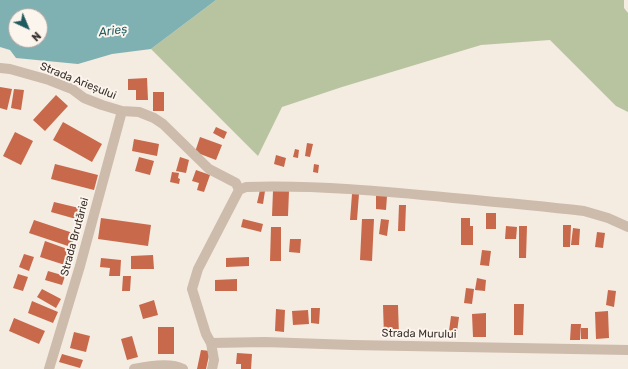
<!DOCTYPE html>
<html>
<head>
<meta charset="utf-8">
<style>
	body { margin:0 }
	#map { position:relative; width:628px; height:369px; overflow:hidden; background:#f4ebe1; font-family:Rubik,sans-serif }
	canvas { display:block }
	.north { position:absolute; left:8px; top:8px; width:40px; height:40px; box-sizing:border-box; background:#fbf5ee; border:1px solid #aea6a0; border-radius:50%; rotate:136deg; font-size:11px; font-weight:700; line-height:16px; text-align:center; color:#3b302b }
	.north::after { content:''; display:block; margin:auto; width:14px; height:18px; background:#1f5a5e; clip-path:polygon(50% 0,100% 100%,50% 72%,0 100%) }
</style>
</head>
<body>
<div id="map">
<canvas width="628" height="369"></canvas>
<div class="north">N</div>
</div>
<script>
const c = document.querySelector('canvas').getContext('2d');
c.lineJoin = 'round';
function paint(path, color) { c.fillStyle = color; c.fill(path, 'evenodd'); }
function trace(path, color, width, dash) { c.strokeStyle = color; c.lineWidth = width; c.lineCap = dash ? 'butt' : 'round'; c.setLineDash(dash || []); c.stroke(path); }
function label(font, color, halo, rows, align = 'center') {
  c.font = font + ' Rubik,sans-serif'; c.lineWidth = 4; c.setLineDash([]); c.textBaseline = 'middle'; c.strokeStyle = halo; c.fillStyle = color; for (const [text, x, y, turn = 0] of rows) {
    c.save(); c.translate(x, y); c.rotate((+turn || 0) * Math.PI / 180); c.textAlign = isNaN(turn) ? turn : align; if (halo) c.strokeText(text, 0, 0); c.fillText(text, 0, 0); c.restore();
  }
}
paint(new Path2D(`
	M216,0H624V8L628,13V112L616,106L550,40L481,45L342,87L282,107L258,156L151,49Z`), '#b8c4a0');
paint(new Path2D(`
	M0,0H216L151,49L112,54L78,64L16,58L10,50L0,47ZM16,16H40V40H16Z`), '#7fb0b2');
paint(new Path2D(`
	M147,78L148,100H136V90H128V79Z
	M0,87L12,89L7,110L0,108Z
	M14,89L24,90L21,110L11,108Z
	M153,92H164V111H153Z
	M56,95L68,106L45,131L33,120Z
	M63,122L102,144L92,162L53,140Z
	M216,127L227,132L224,139L213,133Z
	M15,132L33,141L21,165L3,156Z
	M200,137L222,145L216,160L195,152Z
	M134,139L159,144L157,156L132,151Z
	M307,143L313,144L310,157L305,156Z
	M295,149L299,150L298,158L293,157Z
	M276,155L286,158L284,167L274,164Z
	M139,157L154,161L150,175L135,171Z
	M180,157L189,160L186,173L176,171Z
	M55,164L98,175L94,190L51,179Z
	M314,164L319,165L318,173L313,172Z
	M196,170L210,175L204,192L197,190L199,183L192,181Z
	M172,172L179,173L178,178L180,179L179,184L170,182Z
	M260,190L265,191L263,204L257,203Z
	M273,191H289L288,216H272Z
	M352,194H359L357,220H350Z
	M376,196H387L386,210L376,209Z
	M54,202L79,208L76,219L51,212Z
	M399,205H406L405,231H398Z
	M486,213H496V229H486Z
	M101,218L151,225L148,246L98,239Z
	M461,218H470V226H473V245H461Z
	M243,219L263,224L261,232L241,227Z
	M362,219H374L372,261L360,260Z
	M381,219L389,220L387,236L379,234Z
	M34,220L76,234L71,247L29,233Z
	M563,225H571L570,247H563Z
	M506,226L517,227L516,239H505Z
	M519,226H527L526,258H519Z
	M271,227H281V261H270Z
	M573,228L580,229L579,245H571Z
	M597,232L605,233L603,248L595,247Z
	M290,239H301L300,253L289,252Z
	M45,241L70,250L65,265L40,257Z
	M482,250L491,251L489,266L480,265Z
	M24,254L34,257L29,271L19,267Z
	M153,255L154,269H131V256Z
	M249,257V266L226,267V258Z
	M101,258L121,260L120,276H109L110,268L100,267Z
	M48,271L65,276L62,285L45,280Z
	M18,274L28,277L23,291L13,288Z
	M123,276H131L130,291H122Z
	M477,278L486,280L485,291L475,290Z
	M237,279V291H215V280Z
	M466,288L474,289L472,304L464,303Z
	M42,289L61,299L56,308L37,297Z
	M608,290L616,291L614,307L606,305Z
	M154,300L158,315L143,319L139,305Z
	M32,301L58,312L53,323L28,313Z
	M514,304H524L523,335H514Z
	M383,305H398L399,336L384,337Z
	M311,308H320L319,324L311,323Z
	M276,309L285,310L284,332L275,331Z
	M308,310L309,324L293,325L292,311Z
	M608,311L609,338L596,339L595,312Z
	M486,313V337H473L472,314Z
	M451,316L459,317L457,332L449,331Z
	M14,318L45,331L39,344L9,331Z
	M571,324H581L580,340H570Z
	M158,327H174V354H158Z
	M581,328H588V339H581Z
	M74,332L90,336L86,352L70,348Z
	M132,336L138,357L127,360L121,339Z
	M201,350L210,351L206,369H197Z
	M237,353L252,354L251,369H241V364H236Z
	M62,354L83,360L80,368L59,362Z`), '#c8694b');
trace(new Path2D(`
	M0,68L10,69L49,80L72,89L84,98L102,105L122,111L139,112L154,118L163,124L209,169L236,183L239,190
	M239,190L246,187C316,185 384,191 453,198C497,202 540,206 584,211L608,218L628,227
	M211,343L265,342L352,345L628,350
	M49,369L80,266L122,111
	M134,369C148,366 170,362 183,369
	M212,369L214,360L211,343L206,334L192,289L198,269L239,190`), '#cdbbac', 10);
label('11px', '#3b302b', '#fbf5ee', [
	["Strada Arieșului",78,81,22],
	["Strada Brutăriei",75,237,-75],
	["Strada Murului",419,334,1]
]);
label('italic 12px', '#1f5a5e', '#fbf5ee', [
	["Arieș",113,31,-7]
]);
</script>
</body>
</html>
